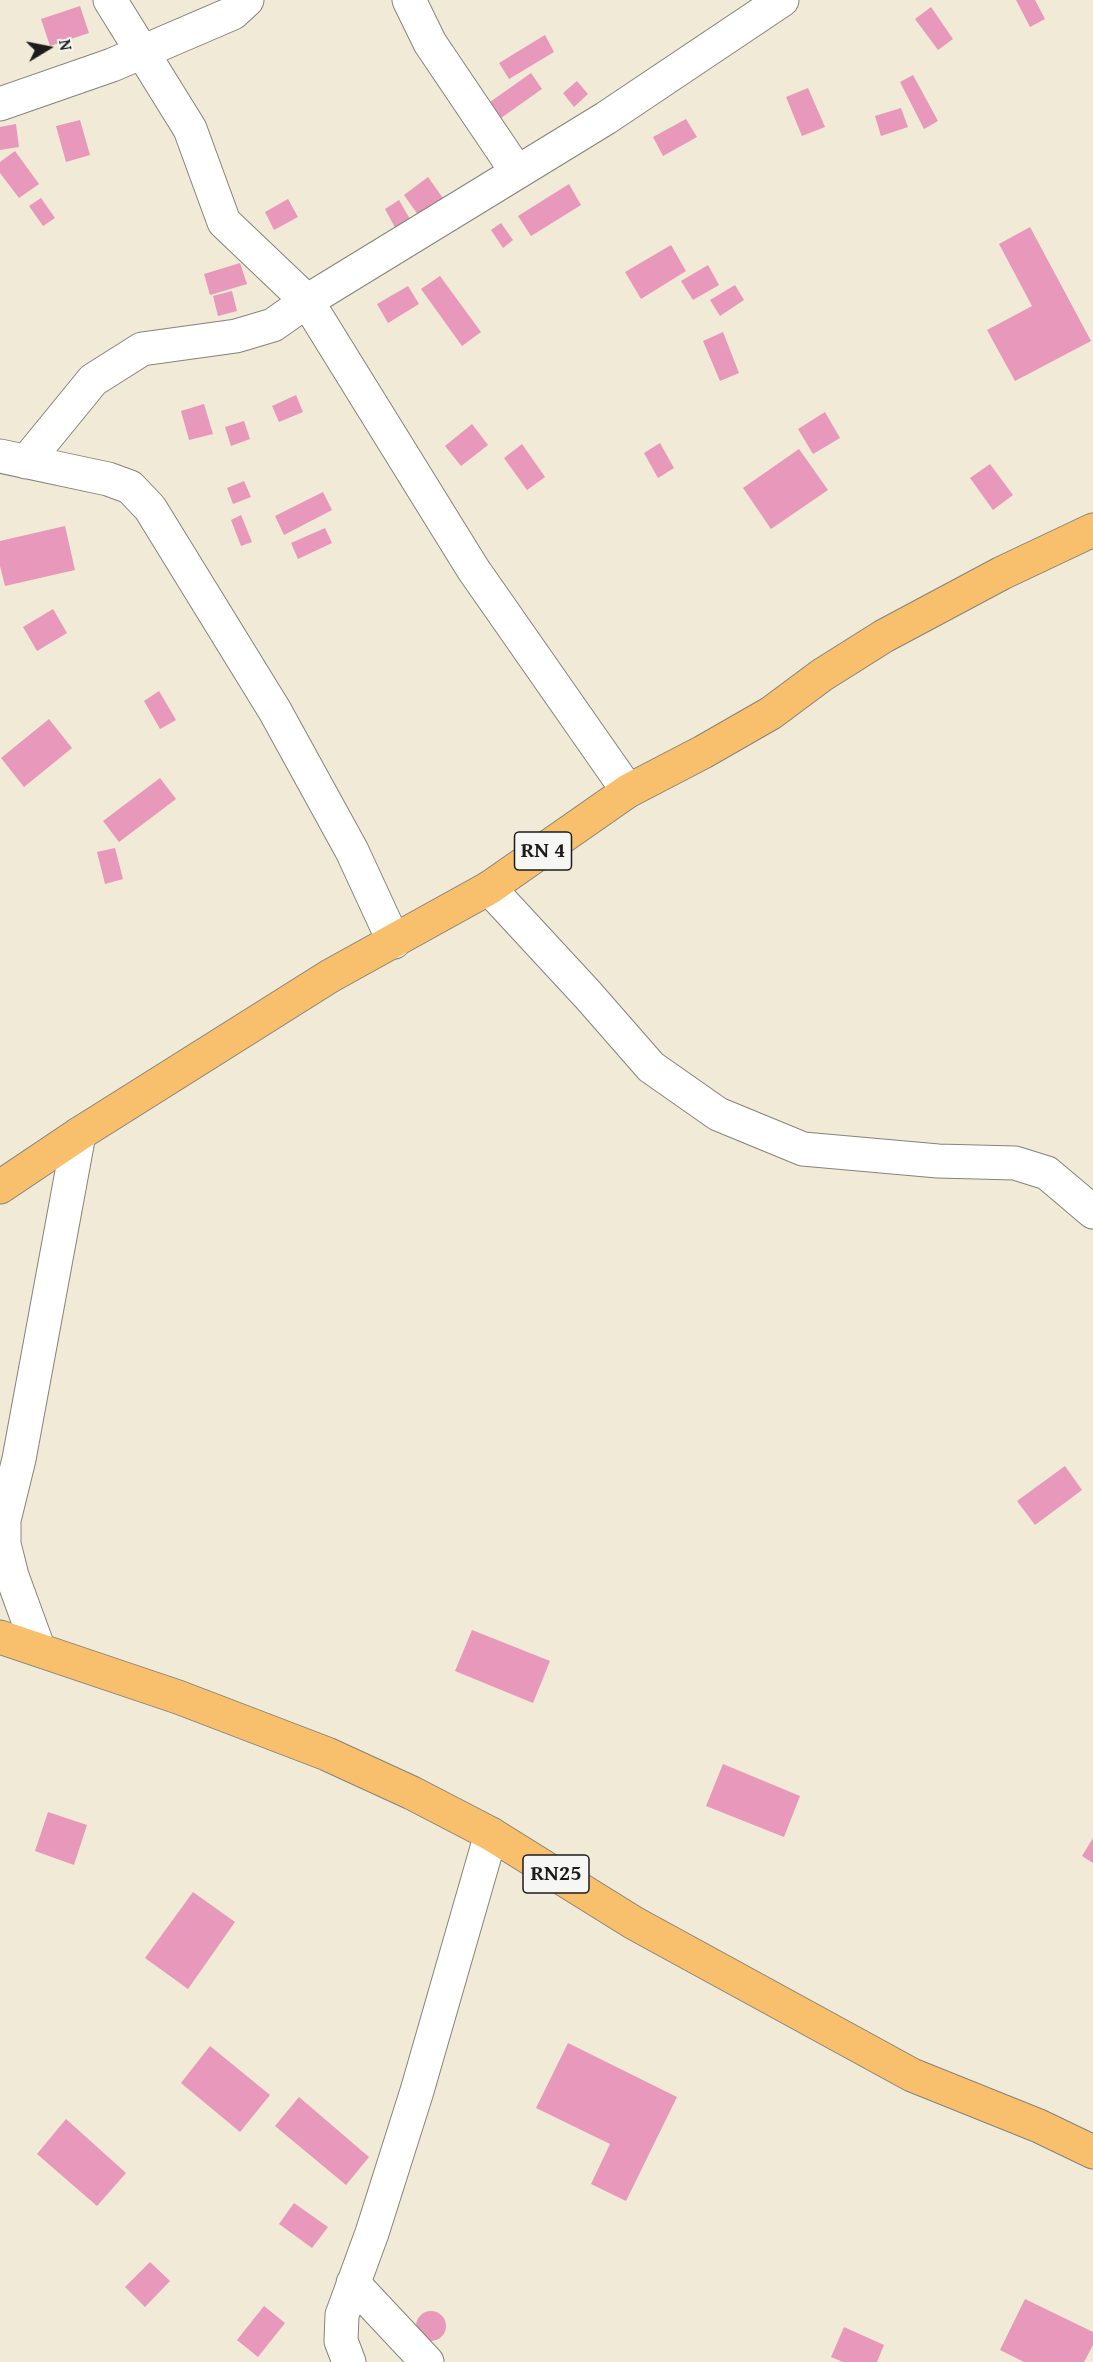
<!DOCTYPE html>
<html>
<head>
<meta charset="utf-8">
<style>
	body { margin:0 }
	#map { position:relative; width:1093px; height:2362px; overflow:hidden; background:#f0ead7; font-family:"Gentium Book Plus",serif }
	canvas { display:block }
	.north { position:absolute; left:18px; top:18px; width:60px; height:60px; -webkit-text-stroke:4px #f6f6f2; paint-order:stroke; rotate:80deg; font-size:16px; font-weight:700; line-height:24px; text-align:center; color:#1c1c1c }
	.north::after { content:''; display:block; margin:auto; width:21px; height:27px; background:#1c1c1c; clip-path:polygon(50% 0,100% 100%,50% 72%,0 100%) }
</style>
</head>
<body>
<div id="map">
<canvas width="1093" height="2362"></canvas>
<div class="north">N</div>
</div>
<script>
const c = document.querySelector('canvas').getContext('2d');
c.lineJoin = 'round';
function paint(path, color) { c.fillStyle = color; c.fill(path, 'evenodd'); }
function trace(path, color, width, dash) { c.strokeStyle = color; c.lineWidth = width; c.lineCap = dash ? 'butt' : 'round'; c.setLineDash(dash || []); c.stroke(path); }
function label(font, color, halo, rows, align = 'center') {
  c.font = font + ' "Gentium Book Plus",serif'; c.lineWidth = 4.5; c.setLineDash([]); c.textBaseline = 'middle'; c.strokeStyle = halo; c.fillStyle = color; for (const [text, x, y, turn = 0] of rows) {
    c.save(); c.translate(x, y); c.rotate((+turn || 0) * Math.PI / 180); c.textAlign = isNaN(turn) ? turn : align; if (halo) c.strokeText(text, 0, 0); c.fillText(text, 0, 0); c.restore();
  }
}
paint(new Path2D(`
	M1016,0H1035L1045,19L1030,27Z
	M80,6L89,33L50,46L41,19Z
	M931,7L953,39L938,50L915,19Z
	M545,35L554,52L509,79L499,63Z
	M531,73L542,89L501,118L490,102Z
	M913,75L938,121L924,129L900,82Z
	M577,81L588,94L574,107L563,93Z
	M808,88L825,127L802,136L786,97Z
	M901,108L908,127L881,136L875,116Z
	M686,119L697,137L663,156L653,137Z
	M80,120L90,155L66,162L56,126Z
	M16,124L19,147L0,150V127Z
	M15,151L39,184L19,198L0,173V162Z
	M428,177L445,201L421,219L404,195Z
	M569,184L581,205L531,236L518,216Z
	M41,198L55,218L43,226L29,206Z
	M288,199L298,217L274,230L265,212Z
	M399,200L414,226L399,235L385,209Z
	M501,223L513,240L503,248L491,230Z
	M1030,227L1091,341L1015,381L987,330L1032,306L999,244Z
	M671,245L686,271L641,299L625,272Z
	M240,263L247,284L210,295L204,274Z
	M708,265L719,285L693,300L681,281Z
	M440,276L481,332L462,346L421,289Z
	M735,285L744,300L720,316L710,300Z
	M408,286L419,304L388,323L377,304Z
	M232,291L237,311L218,316L213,296Z
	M723,332L739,373L720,381L703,341Z
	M296,395L303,412L279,422L272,406Z
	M204,404L213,434L189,440L181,411Z
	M825,412L840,438L813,454L798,429Z
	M244,421L250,439L231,446L225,427Z
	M472,424L488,445L461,466L445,446Z
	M660,443L674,468L658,478L644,453Z
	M522,444L545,477L527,490L504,458Z
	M799,449L828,490L771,529L743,488Z
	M990,464L1013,495L993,510L970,478Z
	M244,481L251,497L233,504L227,488Z
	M323,492L332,510L284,535L275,516Z
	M241,515L252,542L241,546L231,520Z
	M65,526L75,570L5,586L0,566V541Z
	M325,528L332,543L298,559L291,543Z
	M53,609L67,633L37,651L23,627Z
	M159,691L176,720L160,729L144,701Z
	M49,719L72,748L24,787L1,758Z
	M160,778L176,799L119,842L103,821Z
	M115,848L123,879L105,884L97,852Z
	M1065,1466L1082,1490L1035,1525L1017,1501Z
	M472,1630L550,1661L533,1703L455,1671Z
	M723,1764L800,1796L784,1837L706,1806Z
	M48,1812L87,1825L74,1865L35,1851Z
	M1093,1838V1863L1082,1856Z
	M193,1892L235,1922L188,1989L145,1958Z
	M568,2043L677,2097L626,2201L591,2184L610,2144L536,2108Z
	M210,2046L270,2095L240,2132L181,2083Z
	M299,2097L369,2157L346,2185L275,2126Z
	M66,2119L126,2173L97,2206L37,2154Z
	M294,2203L328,2227L312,2248L279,2224Z
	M150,2262L170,2281L145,2307L125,2287Z
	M1025,2299L1093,2332V2345L1084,2362H1024L1000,2350Z
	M264,2306L285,2323L258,2357L237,2340Z
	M416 2326a15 15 0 1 1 30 0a15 15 0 1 1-30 0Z
	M844,2327L884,2345L877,2362H843L831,2357Z`), '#e798bb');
const minor = new Path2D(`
	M110,0L190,129L224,222L307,301L473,569L628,791
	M409,0L430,43L517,172
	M0,104L112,65L233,13L247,0
	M0,456L108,479L130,487L150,508L275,711L352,851L394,942
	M26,462L93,380L142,349L236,336L273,325L307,301L606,118L782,0
	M489,888L588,995L651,1067L718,1114L803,1149L938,1161L1015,1163L1047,1173L1093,1212
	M39,1650L12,1576L4,1544V1520L19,1459L79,1134
	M353,2283L427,2362
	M349,2362L341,2341L342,2315L372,2233L417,2091L491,1834`);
const primary = new Path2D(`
	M0,1637L178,1697L327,1754L412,1793L491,1834L634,1923L912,2075L1039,2126L1093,2152`);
const trunk = new Path2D(`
	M0,1187L79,1134L330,976L489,888L628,791L703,752L771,713L822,675L884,636L1002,573L1093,530`);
trace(minor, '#86837a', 35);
trace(primary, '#86837a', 35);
trace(trunk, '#86837a', 35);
trace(minor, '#fff', 33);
trace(primary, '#f8bf6c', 33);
trace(trunk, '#f8bf6c', 33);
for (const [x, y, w] of [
	[543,851,57],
	[556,1874,66]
]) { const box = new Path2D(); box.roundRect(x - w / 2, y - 19, w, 38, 4.5); c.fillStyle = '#f6f6f2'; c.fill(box); trace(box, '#1c1c1c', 1.5); }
label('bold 22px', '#1c1c1c', null, [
	["RN 4",543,851],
	["RN25",556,1874]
]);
</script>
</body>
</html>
